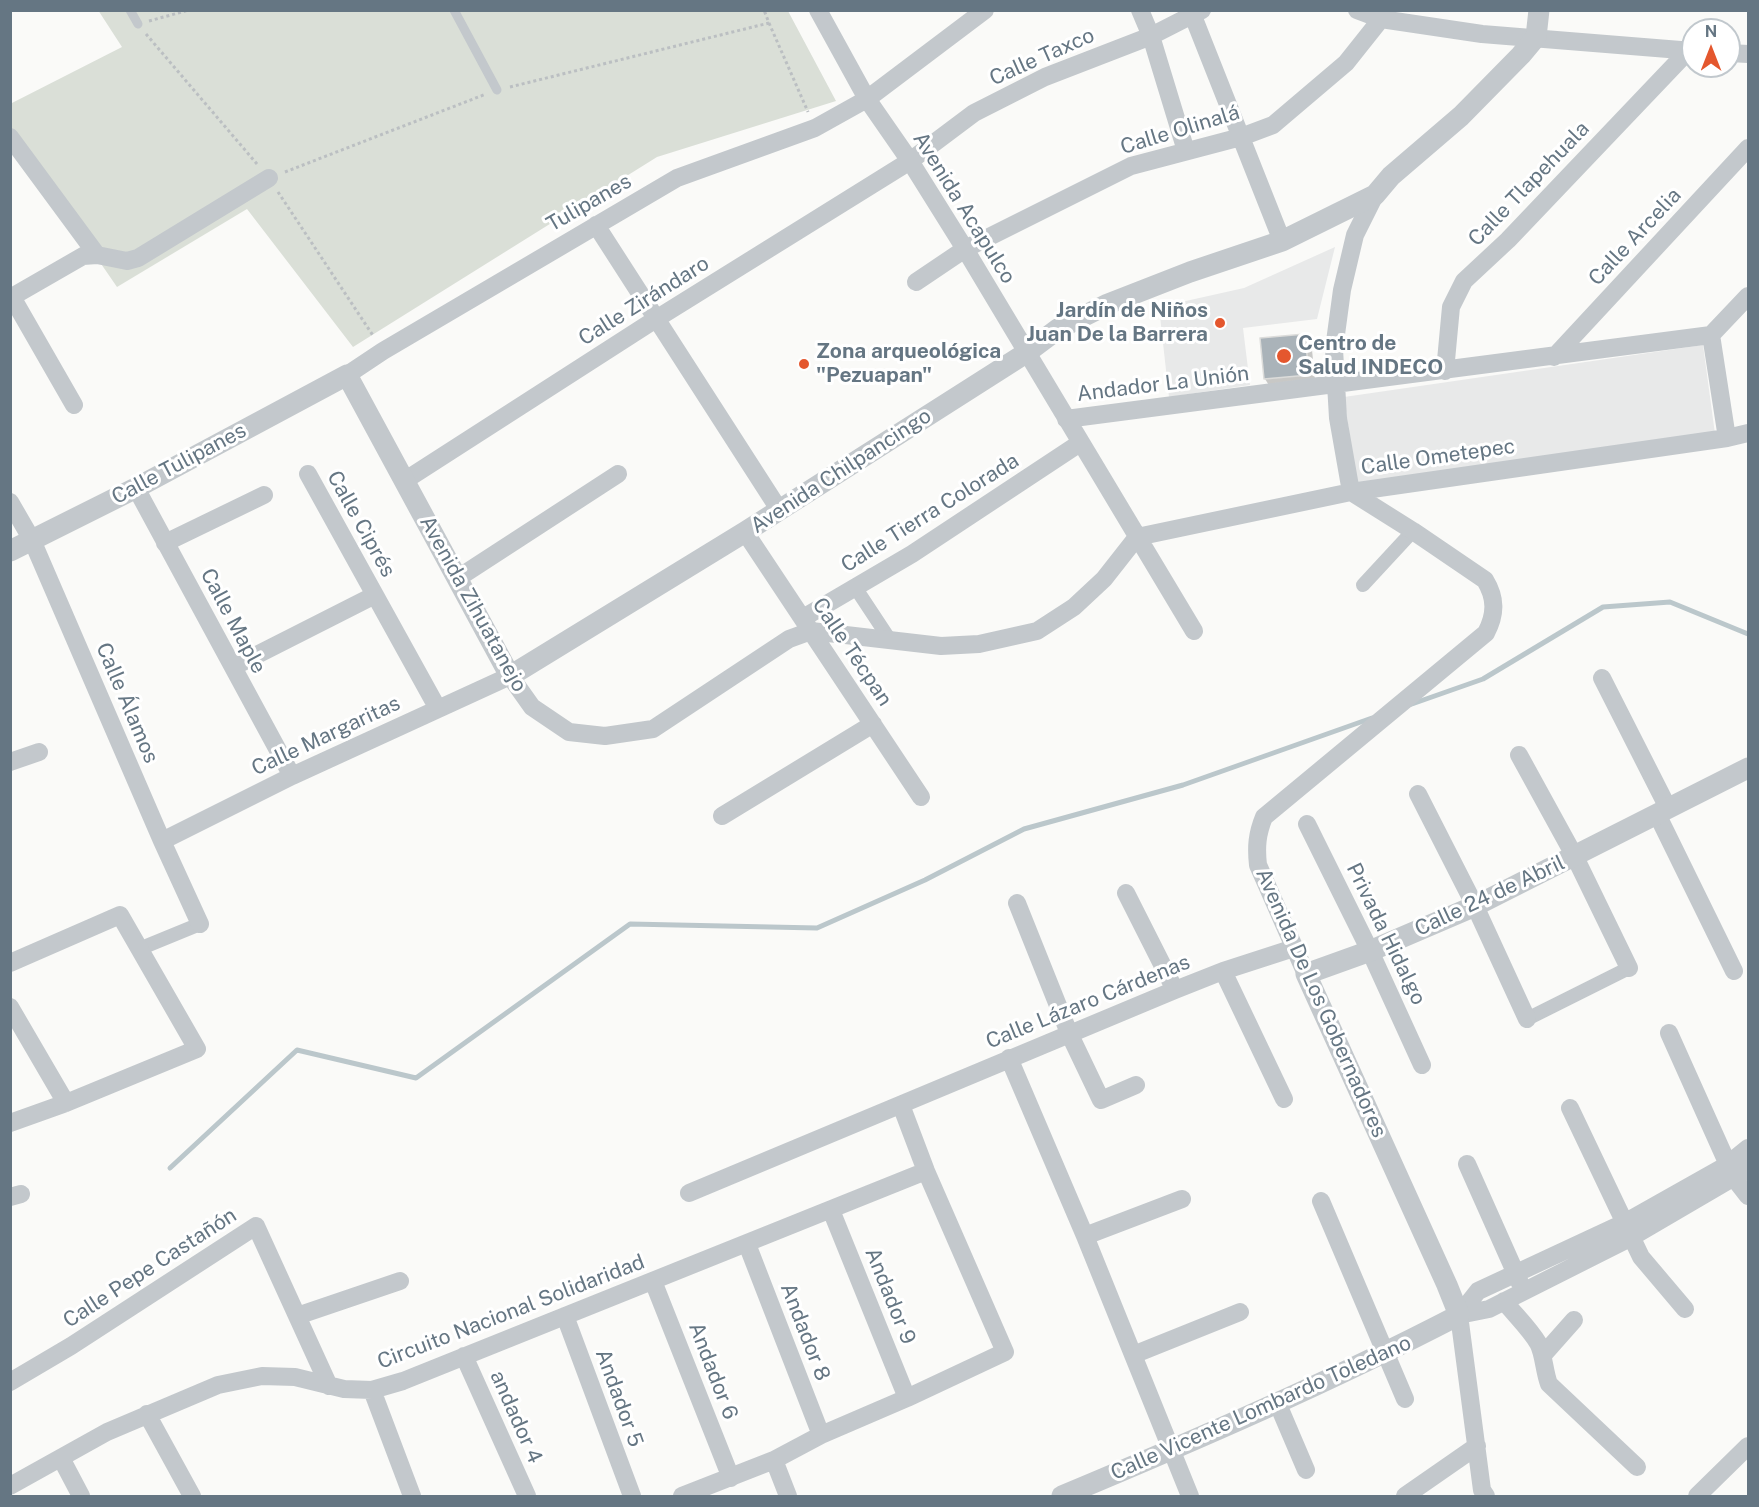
<!DOCTYPE html>
<html>
<head>
<meta charset="utf-8">
<style>
	body { margin:0 }
	#map { position:relative; width:1759px; height:1507px; overflow:hidden; background:#fafaf8; font-family:"Public Sans",sans-serif }
	canvas { display:block }
	.frame { position:absolute; inset:0; border:12px solid #657683; pointer-events:none }
	.north { position:absolute; left:1681px; top:18px; width:60px; height:60px; box-sizing:border-box; background:#fff; border:2px solid #c1c8cd; border-radius:50%; rotate:0deg; font-size:16px; font-weight:700; line-height:24px; text-align:center; color:#657683 }
	.north::after { content:''; display:block; margin:auto; width:21px; height:27px; background:#e4572e; clip-path:polygon(50% 0,100% 100%,50% 72%,0 100%) }
</style>
</head>
<body>
<div id="map">
<canvas width="1759" height="1507"></canvas>
<div class="frame"></div>
<div class="north">N</div>
</div>
<script>
const c = document.querySelector('canvas').getContext('2d');
c.lineJoin = 'round';
function paint(path, color) { c.fillStyle = color; c.fill(path, 'evenodd'); }
function trace(path, color, width, dash) { c.strokeStyle = color; c.lineWidth = width; c.lineCap = dash ? 'butt' : 'round'; c.setLineDash(dash || []); c.stroke(path); }
function label(font, color, halo, rows, align = 'center') {
  c.font = font + ' "Public Sans",sans-serif'; c.lineWidth = 6; c.setLineDash([]); c.textBaseline = 'middle'; c.strokeStyle = halo; c.fillStyle = color; for (const [text, x, y, turn = 0] of rows) {
    c.save(); c.translate(x, y); c.rotate((+turn || 0) * Math.PI / 180); c.textAlign = isNaN(turn) ? turn : align; if (halo) c.strokeText(text, 0, 0); c.fillText(text, 0, 0); c.restore();
  }
}
paint(new Path2D(`
	M1335,247L1317,319L1243,328L1250,385L1169,397L1159,307L1244,288Z
	M1703,345L1715,434L1357,486L1344,397Z`), '#e8e9e9');
paint(new Path2D(`
	M98,10L788,11L836,101L657,157L353,347L247,209L117,287L11,133L10,104L122,47Z`), '#dadfd7');
paint(new Path2D(`
	M1304,335L1312,350L1316,389L1274,393L1265,379L1261,340Z`), '#0003');
trace(new Path2D(`
	M1409,705L1483,679L1603,607L1670,602L1748,634
	M170,1168L297,1050L416,1078L630,924L817,928L925,880L1024,829L1183,785L1372,718`), '#bbc7cb', 5);
const building = new Path2D(`
	M1305,334L1309,375L1264,379L1260,338Z`);
paint(building, '#aab3b9');
trace(building, '#dcdcda', 1.5);
trace(new Path2D(`
	M149,21L189,10
	M769,23L808,112
	M146,34L257,164
	M510,87L769,23L764,10
	M285,172L486,94
	M278,192L374,337`), '#bbbfc2', 3, [3, 3]);
trace(new Path2D(`
	M130,10L138,24
	M454,10L497,90`), '#c3c8cc', 9);
trace(new Path2D(`
	M1363,585L1413,531
	M855,587L890,640
	M139,949L200,924
	M1527,1019L1629,968`), '#c3c8cc', 14);
trace(new Path2D(`
	M818,10L867,99L910,161L965,249L1194,631
	M1140,10L1151,36L1186,151
	M1357,10L1381,19L1482,34L1693,51
	M1193,16L1282,241
	M1729,53L1748,54
	M10,137L97,255
	M596,225L780,511
	M916,282L965,249L1131,166L1241,137L1273,125L1346,63L1381,19
	M12,297L74,405
	M10,298L83,256L97,255L127,261L138,258L269,178
	M1711,335L1727,438
	M1554,357L1748,148
	M1445,371L1451,307L1464,281L1508,240L1689,50
	M347,375L383,351L677,178L815,128L867,99L985,10
	M1066,419L1711,335L1748,296
	M308,474L438,709
	M404,481L656,319L910,161L974,113L1045,77L1151,36L1202,10
	M136,488L292,776
	M10,502L32,540L162,841L200,924
	M745,532L921,797
	M165,543L264,495
	M458,578L618,474
	M803,618L912,554L1080,443
	M233,667L375,595
	M1602,678L1668,808
	M1519,755L1575,857L1629,968
	M10,762L39,752
	M1418,794L1475,906L1527,1019
	M1657,814L1734,971
	M722,816L873,724
	M1307,824L1370,951L1422,1065
	M162,841L292,776L510,676L532,707L569,732L605,736L653,729L789,639L811,631L941,646L979,644L1037,631L1074,607L1104,579L1137,537L1351,492L1727,438L1748,433
	M1126,893L1175,990
	M1017,903L1069,1033L1101,1100L1136,1085
	M10,963L120,915L197,1049L66,1103L10,1123
	M1223,971L1284,1099
	M1306,974L1258,865C1256,847 1257,834 1264,817L1486,633C1496,614 1496,598 1485,580L1413,531L1351,492L1338,418L1334,349L1342,290L1355,235L1375,195
	M10,1007L66,1103
	M1669,1033L1734,1178L1748,1196
	M1009,1058L1085,1236L1190,1496
	M1570,1108L1641,1257L1685,1309
	M1467,1164L1520,1283
	M689,1193L1175,990L1223,971L1294,948
	M10,1197L21,1194
	M1321,1201L1405,1399
	M831,1210L907,1398
	M1085,1236L1182,1199
	M747,1244L821,1435
	M653,1281L731,1478
	M1504,1301C1515,1315 1529,1328 1538,1343C1544,1354 1544,1371 1549,1384L1637,1467
	M1459,1315L1478,1291L1624,1223L1727,1165L1748,1148
	M1459,1315L1489,1309L1630,1238L1748,1169
	M1459,1315L1482,1490L1486,1496
	M297,1316L400,1281
	M565,1316L632,1496
	M1133,1355L1240,1312
	M1543,1355L1574,1320
	M464,1356L527,1496
	M10,1382L71,1346L256,1226L329,1386
	M372,1390L412,1496
	M1277,1402L1306,1470
	M147,1414L192,1496
	M61,1458L81,1496
	M774,1460L788,1496
	M10,1486L107,1432L218,1385L262,1376L295,1377L344,1389L372,1390L403,1381L926,1171
	M682,1496L774,1460L821,1435L907,1398L1005,1352L926,1171L901,1105
	M1405,1496L1477,1446
	M1697,1496L1748,1446`), '#c3c8cc', 18);
trace(new Path2D(`
	M10,551L136,488L347,375L510,676L745,532L1026,353L1058,329L1108,304L1190,272L1282,241L1375,195L1391,176L1461,116L1521,55L1536,37L1539,10
	M1062,1496C1196,1440 1330,1382 1459,1315L1447,1285L1306,974L1370,951L1475,906L1748,768`), '#c3c8cc', 21);
for (const [x, y, r, color] of [
	[1220,323,6,"#e4572e"],
	[1284,356,8,"#e4572e"],
	[804,364,6,"#e4572e"]
]) { const dot = new Path2D(); dot.arc(x, y, r, 0, 2 * Math.PI); c.fillStyle = color; c.fill(dot); trace(dot, '#fff', 2); }
label('21px', '#657683', '#fff', [
	["Calle Taxco",1042,57,-24],
	["Calle Olinalá",1180,130,-17],
	["Calle Tlapehuala",1529,184,-46],
	["Tulipanes",589,203,-30],
	["Avenida Acapulco",964,208,58],
	["Calle Arcelia",1635,237,-47],
	["Calle Zirándaro",644,301,-32],
	["Andador La Unión",1163,384,-7],
	["Calle Ometepec",1438,457,-8],
	["Calle Tulipanes",179,464,-28],
	["Avenida Chilpancingo",841,471,-33],
	["Calle Tierra Colorada",930,513,-32],
	["Calle Ciprés",361,524,61],
	["Avenida Zihuatanejo",473,604,61],
	["Calle Maple",233,621,62],
	["Calle Técpan",852,652,56],
	["Calle Álamos",127,703,67],
	["Calle Margaritas",326,736,-25],
	["Calle 24 de Abril",1490,896,-25],
	["Privada Hidalgo",1386,934,64],
	["Calle Lázaro Cárdenas",1088,1002,-22],
	["Avenida De Los Gobernadores",1321,1003,66],
	["Calle Pepe Castañón",150,1268,-33],
	["Andador 9",890,1296,68],
	["Circuito Nacional Solidaridad",511,1312,-21],
	["Andador 8",805,1332,69],
	["Andador 6",713,1371,69],
	["Andador 5",619,1398,70],
	["Calle Vicente Lombardo Toledano",1261,1408,-24],
	["andador 4",516,1417,66]
]);
label('bold 21px', '#657683', '#fff', [
	["Jardín de Niños",1208,311,"right"],
	["Juan De la Barrera",1208,335,"right"],
	["Centro de",1298,344],
	["Salud INDECO",1298,368],
	["Zona arqueológica",816,352],
	["\"Pezuapan\"",816,376]
], 'left');
</script>
</body>
</html>
